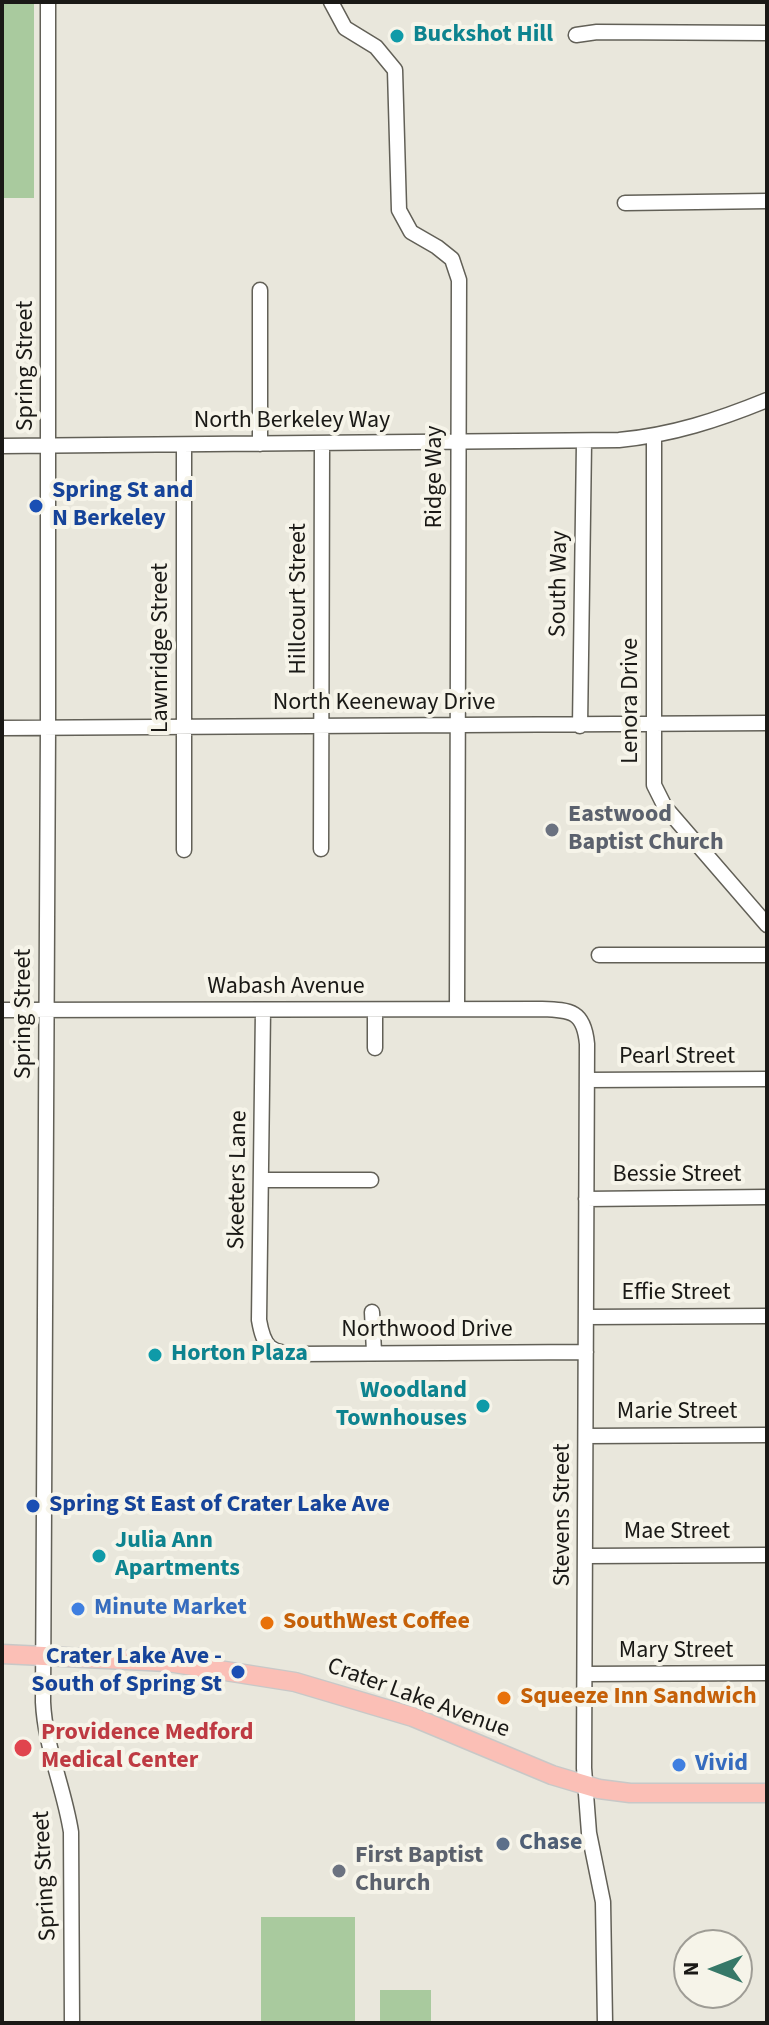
<!DOCTYPE html>
<html>
<head>
<meta charset="utf-8">
<style>
	body { margin:0 }
	#map { position:relative; width:769px; height:2025px; overflow:hidden; background:#e9e7dc; font-family:"Source Sans 3",sans-serif }
	canvas { display:block }
	.frame { position:absolute; inset:0; border:4px solid #1a1916; pointer-events:none }
	.north { position:absolute; left:673px; top:1929px; width:80px; height:80px; box-sizing:border-box; background:#f6f4e9; border:2px solid #9e9c95; border-radius:50%; rotate:270deg; font-size:22px; font-weight:700; line-height:32px; text-align:center; color:#1a1916 }
	.north::after { content:''; display:block; margin:auto; width:28px; height:36px; background:#367868; clip-path:polygon(50% 0,100% 100%,50% 72%,0 100%) }
</style>
</head>
<body>
<div id="map">
<canvas width="769" height="2025"></canvas>
<div class="frame"></div>
<div class="north">N</div>
</div>
<script>
const c = document.querySelector('canvas').getContext('2d');
c.lineJoin = 'round';
function paint(path, color) { c.fillStyle = color; c.fill(path, 'evenodd'); }
function trace(path, color, width, dash) { c.strokeStyle = color; c.lineWidth = width; c.lineCap = dash ? 'butt' : 'round'; c.setLineDash(dash || []); c.stroke(path); }
function label(font, color, halo, rows, align = 'center') {
  c.font = font + ' "Source Sans 3",sans-serif'; c.lineWidth = 8; c.setLineDash([]); c.textBaseline = 'middle'; c.strokeStyle = halo; c.fillStyle = color; for (const [text, x, y, turn = 0] of rows) {
    c.save(); c.translate(x, y); c.rotate((+turn || 0) * Math.PI / 180); c.textAlign = isNaN(turn) ? turn : align; if (halo) c.strokeText(text, 0, 0); c.fillText(text, 0, 0); c.restore();
  }
}
paint(new Path2D(`
	M2,2H34V198H2Z
	M261,1917H355V2023H261Z
	M380,1990H431V2023H380Z`), '#a9ca9e');
const minor = new Path2D(`
	M48,2V728L43,1702C45,1747 64,1787 71,1832L72,2023
	M331,2L345,28L376,47L395,70L399,210L411,232L437,247L452,259L459,280L457,1008
	M576,35L597,32L767,33
	M625,203L767,201
	M654,437V785L665,807L767,925
	M260,444V290
	M184,445V850
	M2,446L619,440C672,435 718,420 767,400
	M580,726L584,443
	M2,728L767,723
	M321,849L322,444
	M599,955H767
	M2,1010L542,1009C571,1010 584,1011 587,1044L584,1768L589,1833L603,1902L605,2023
	M263,1010L259,1320C264,1348 270,1353 299,1354L586,1352
	M375,1010V1048
	M587,1080L767,1079
	M262,1180H371
	M586,1199L767,1197
	M372,1312L374,1352
	M586,1317L767,1316
	M586,1436L767,1435
	M587,1556L767,1555
	M585,1674L767,1673`);
const major = new Path2D(`
	M2,1654L168,1662L295,1682L413,1717L552,1775L599,1789L630,1793H767`);
trace(minor, '#626057', 17);
trace(major, '#c8c8c7', 21);
trace(minor, '#fff', 14);
trace(major, '#fbbfb6', 18);
for (const [x, y, r, color] of [
	[397,36,8,"#0f9aa8"],
	[36,506,8,"#1a4fb4"],
	[552,830,8,"#6b7280"],
	[155,1355,8,"#0f9aa8"],
	[483,1406,8,"#0f9aa8"],
	[33,1506,8,"#1a4fb4"],
	[99,1556,8,"#0f9aa8"],
	[78,1609,8,"#3f7fe0"],
	[267,1623,8,"#e8710a"],
	[238,1672,8,"#1a4fb4"],
	[504,1698,8,"#e8710a"],
	[23,1748,10,"#e0444e"],
	[679,1765,8,"#3f7fe0"],
	[503,1844,8,"#5c6f8a"],
	[339,1871,8,"#6b7280"]
]) { const dot = new Path2D(); dot.arc(x, y, r, 0, 2 * Math.PI); c.fillStyle = color; c.fill(dot); trace(dot, '#f6f4e9', 3); }
label('bold 24px', '#0d838f', '#f6f4e9', [
	["Buckshot Hill",413,36],
	["Horton Plaza",171,1355],
	["Woodland",467,1392,"right"],
	["Townhouses",467,1420,"right"],
	["Julia Ann",115,1542],
	["Apartments",115,1570]
], 'left');
label('24px', '#1a1916', '#f6f4e9', [
	["Spring Street",27,366,-90],
	["North Berkeley Way",292,422],
	["Ridge Way",436,477,-90],
	["South Way",560,584,-89],
	["Hillcourt Street",300,599,-90],
	["Lawnridge Street",162,648,-90],
	["Lenora Drive",632,701,-90],
	["North Keeneway Drive",384,704],
	["Wabash Avenue",286,988],
	["Spring Street",25,1014,-90],
	["Pearl Street",677,1058],
	["Bessie Street",677,1176],
	["Skeeters Lane",239,1180,-89],
	["Effie Street",676,1294],
	["Northwood Drive",427,1331],
	["Marie Street",677,1413],
	["Stevens Street",564,1515,-90],
	["Mae Street",677,1533],
	["Mary Street",676,1652],
	["Crater Lake Avenue",418,1699,20],
	["Spring Street",46,1876,-93]
]);
label('bold 24px', '#164399', '#f6f4e9', [
	["Spring St and",52,492],
	["N Berkeley",52,520],
	["Spring St East of Crater Lake Ave",49,1506],
	["Crater Lake Ave -",222,1658,"right"],
	["South of Spring St",222,1686,"right"]
], 'left');
label('bold 24px', '#5b616d', '#f6f4e9', [
	["Eastwood",568,816],
	["Baptist Church",568,844],
	["First Baptist",355,1857],
	["Church",355,1885]
], 'left');
label('bold 24px', '#366cbe', '#f6f4e9', [
	["Minute Market",94,1609],
	["Vivid",695,1765]
], 'left');
label('bold 24px', '#c56008', '#f6f4e9', [
	["SouthWest Coffee",283,1623],
	["Squeeze Inn Sandwich",520,1698]
], 'left');
label('bold 24px', '#be3a42', '#f6f4e9', [
	["Providence Medford",41,1734],
	["Medical Center",41,1762]
], 'left');
label('bold 24px', '#4e5e75', '#f6f4e9', [
	["Chase",519,1844]
], 'left');
</script>
</body>
</html>
